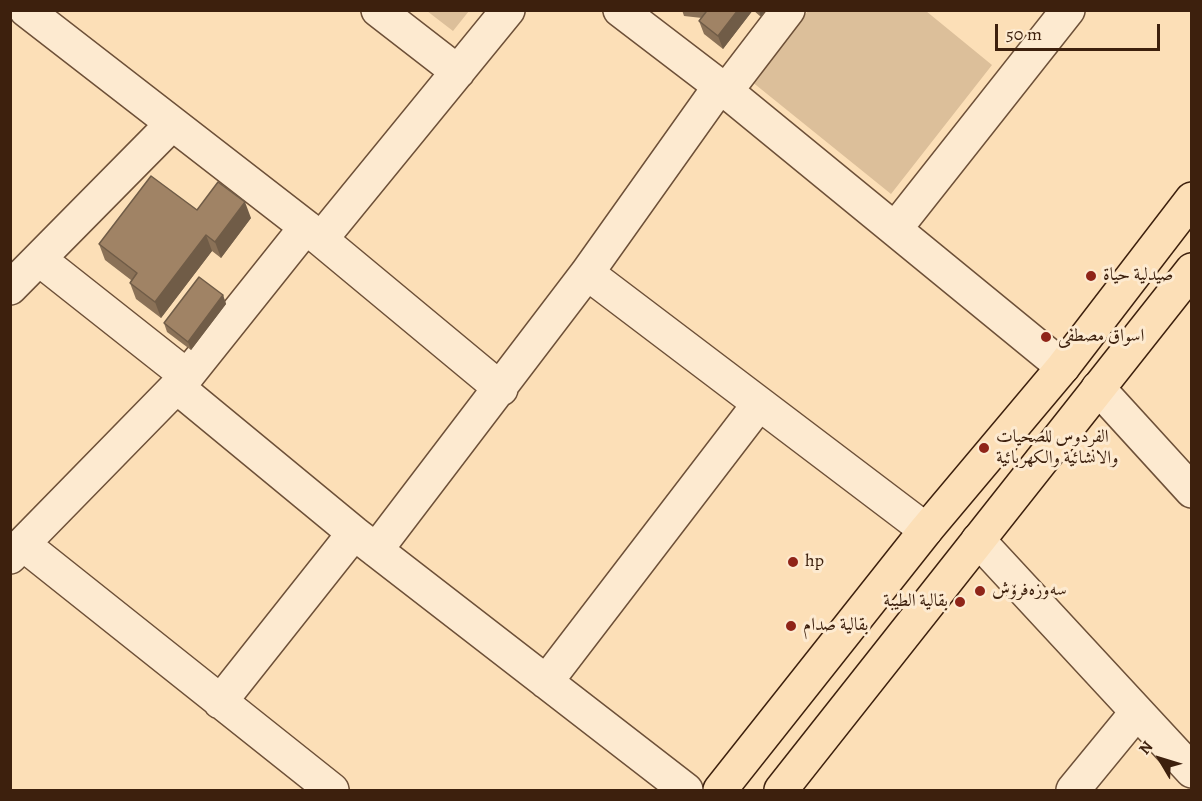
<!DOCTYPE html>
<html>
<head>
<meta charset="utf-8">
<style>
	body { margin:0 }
	#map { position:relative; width:1202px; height:801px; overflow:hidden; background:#fcdfb7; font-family:Alegreya,serif }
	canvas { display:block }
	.frame { position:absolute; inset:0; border:12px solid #3d200d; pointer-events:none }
	.north { position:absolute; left:1130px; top:729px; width:60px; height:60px; -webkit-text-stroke:4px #fdead0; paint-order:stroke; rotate:308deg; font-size:16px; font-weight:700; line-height:24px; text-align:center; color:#3d200d }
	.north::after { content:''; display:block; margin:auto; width:21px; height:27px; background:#3d200d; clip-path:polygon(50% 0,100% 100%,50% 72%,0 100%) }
	.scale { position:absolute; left:995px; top:24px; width:165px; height:27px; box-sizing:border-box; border:3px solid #3d200d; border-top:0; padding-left:8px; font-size:18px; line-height:21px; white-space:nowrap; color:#3d200d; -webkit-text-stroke:4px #fdead0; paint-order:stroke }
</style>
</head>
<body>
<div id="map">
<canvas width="1202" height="801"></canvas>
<div class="frame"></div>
<div class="north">N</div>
<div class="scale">50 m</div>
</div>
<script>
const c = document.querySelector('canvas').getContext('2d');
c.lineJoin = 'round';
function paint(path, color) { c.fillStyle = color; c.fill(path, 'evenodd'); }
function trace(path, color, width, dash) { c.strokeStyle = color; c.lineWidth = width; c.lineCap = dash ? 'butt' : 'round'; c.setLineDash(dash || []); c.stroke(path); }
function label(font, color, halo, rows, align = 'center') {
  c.font = font + ' Alegreya,Amiri,serif'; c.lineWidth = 6; c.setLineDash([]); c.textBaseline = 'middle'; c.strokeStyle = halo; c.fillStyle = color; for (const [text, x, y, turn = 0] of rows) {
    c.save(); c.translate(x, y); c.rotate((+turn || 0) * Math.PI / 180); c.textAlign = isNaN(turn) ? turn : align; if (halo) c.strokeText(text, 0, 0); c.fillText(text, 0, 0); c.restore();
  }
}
paint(new Path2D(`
	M427,11H469L453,31Z
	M808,11H926L992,65L891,194L751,81Z`), '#dcbf9a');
const minor = new Path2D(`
	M26,10L306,227L501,389
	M378,10L458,72
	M620,10L726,91L1063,367
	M726,91L788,10
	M895,229L1068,10
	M321,239L508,10
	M39,259L187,376
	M587,273L926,530
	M10,288L172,124
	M177,387L354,533L686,790
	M1098,388L1192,491
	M978,540L1192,771
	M23,544L332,790
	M376,550L587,273L720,86
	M10,557L187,376L306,227
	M546,682L759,404
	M220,702L354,533
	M1073,790L1137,712`);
const major = new Path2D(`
	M720,790L926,530L1063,367L1192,199
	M781,790L1192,270`);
trace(minor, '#6d5038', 36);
trace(major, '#3d200d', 36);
trace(minor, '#fdead0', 33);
trace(major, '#fcdfb7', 33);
paint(new Path2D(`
	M682,10H753L723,49L704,34L699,21L702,18L684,16Z
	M753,10H766L761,17Z
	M251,218L221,258L212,251L161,318L136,299L130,283L131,280L105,260L99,244Z
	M223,295L226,304L191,350L167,332L164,323Z`), '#8a7157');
paint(new Path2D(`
	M738,10H753L723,49L718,36Z
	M759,10H766L761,17Z
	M245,202L251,218L221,258L215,242Z
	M206,235L212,251L161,318L155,302Z
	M223,295L226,304L191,350L188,342Z`), '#705c47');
const building = new Path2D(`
	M704,10H738L718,36L699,21L706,12Z
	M151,176L197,210L218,182L245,202L215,242L206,235L155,302L130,283L137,273L99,244Z
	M199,277L223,295L188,342L164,323Z`);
paint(building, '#a08365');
trace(building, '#705c47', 1.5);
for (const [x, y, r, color] of [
	[1091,276,6,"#8f2418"],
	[1046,337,6,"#8f2418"],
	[984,448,6,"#8f2418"],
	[793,562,6,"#8f2418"],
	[980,591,6,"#8f2418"],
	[960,602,6,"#8f2418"],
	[791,626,6,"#8f2418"]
]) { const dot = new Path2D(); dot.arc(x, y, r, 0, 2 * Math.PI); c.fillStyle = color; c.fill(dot); trace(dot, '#fdead0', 2); }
label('18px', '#3d200d', '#fdead0', [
	["صيدلية حياة",1103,276],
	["اسواق مصطفى",1058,337],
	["الفردوس للصحيات",996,438],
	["والانشائية والكهربائية",996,459],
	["hp",805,562],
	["سەوزەفرۆش",992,591],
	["بقالية الطيبة",948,602,"right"],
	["بقالية صدام",803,626]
], 'left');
</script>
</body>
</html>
